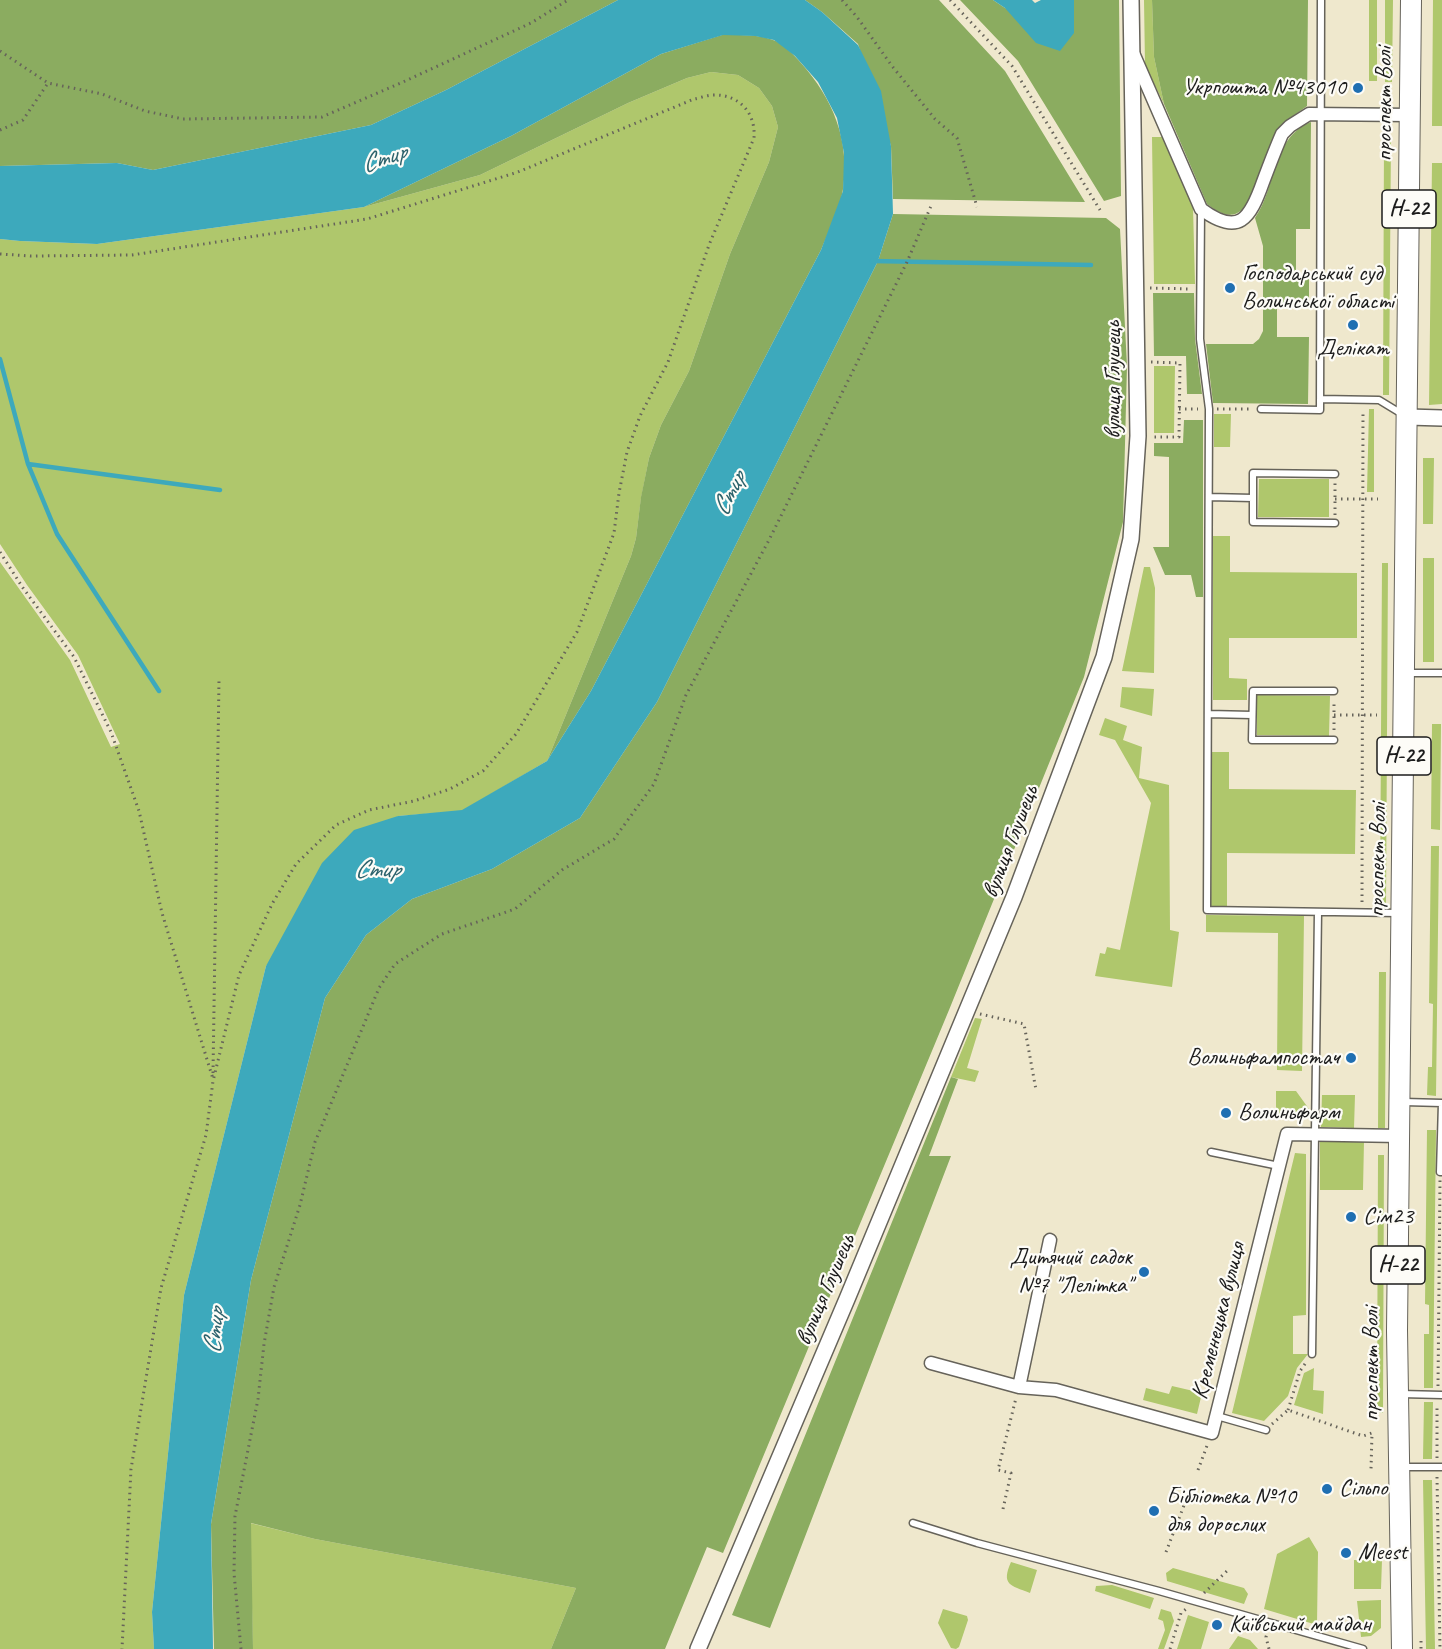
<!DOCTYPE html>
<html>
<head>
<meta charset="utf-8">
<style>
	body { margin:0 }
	canvas { display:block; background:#efe8cd }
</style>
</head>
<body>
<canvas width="1442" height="1649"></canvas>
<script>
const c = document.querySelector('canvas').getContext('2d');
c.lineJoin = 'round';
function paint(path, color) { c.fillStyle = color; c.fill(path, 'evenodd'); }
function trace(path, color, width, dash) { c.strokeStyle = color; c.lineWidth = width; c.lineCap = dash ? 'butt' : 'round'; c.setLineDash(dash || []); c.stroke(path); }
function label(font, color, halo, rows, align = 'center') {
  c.font = font + ' Caveat,sans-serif'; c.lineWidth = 4.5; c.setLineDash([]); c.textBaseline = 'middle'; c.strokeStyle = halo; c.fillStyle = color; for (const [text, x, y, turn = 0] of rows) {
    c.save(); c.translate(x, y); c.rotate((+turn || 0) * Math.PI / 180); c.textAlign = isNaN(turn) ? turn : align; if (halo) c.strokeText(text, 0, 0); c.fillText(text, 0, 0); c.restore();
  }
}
paint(new Path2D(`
	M1144,0H1152L1154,57L1164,104L1145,65Z
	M1369,0H1377V81H1369Z
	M1385,0H1393L1392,82H1385Z
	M1433,0H1442V126H1432Z
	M711,72L738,75L759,88L772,106L778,127L769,162L730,254L689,371L661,425L649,458L641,498L636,538L631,556L547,761L462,811L398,816L266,966L184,1295L152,1612L154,1649H0V562L70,660L111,747L120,744L78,655L27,585L0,544V239L20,241L97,244L364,207L480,175L628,103L687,78Z
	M1152,137H1163L1193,207L1195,284H1154Z
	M1384,138H1391L1389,395H1383Z
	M1432,163H1442V404L1429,405Z
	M1154,366H1175L1174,433H1154Z
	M1369,409H1374V492H1367Z
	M1214,414H1231L1230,447H1214Z
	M1423,458H1434L1433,524H1423Z
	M1259,479H1329V517H1258Z
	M1213,536H1230V572L1357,573V638H1229V678L1247,679V700H1213Z
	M1423,558H1434V662H1423Z
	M1382,563H1388L1386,904H1380Z
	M1144,567H1150L1155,588L1154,673L1122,671Z
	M1122,687L1154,689L1152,716L1120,707Z
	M1257,695L1330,696L1329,736L1257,735Z
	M1105,718L1127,726L1123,740L1142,747L1139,778L1169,785L1170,930L1179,932L1172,987L1095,976L1100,953L1105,954L1107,947L1120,950L1151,803L1115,740L1099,735Z
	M1432,724H1441L1440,830L1431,829Z
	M1212,752H1229V789L1356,790L1355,854L1227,853V906H1211Z
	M1431,846H1439L1436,1096L1427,1095L1428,1067H1432L1433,1004L1429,1003Z
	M1206,915L1304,916L1302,1071L1277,1070L1278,933L1206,932Z
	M1379,972H1386L1385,1128H1378Z
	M975,1018L982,1019L967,1068L979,1071L975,1082L951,1077Z
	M1276,1091H1296L1309,1109V1119H1276Z
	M1322,1095H1355L1354,1128L1321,1127Z
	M1427,1130H1436L1433,1388H1424V1334H1429V1305L1425,1304Z
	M1320,1141H1364L1363,1190H1320Z
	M1295,1153L1306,1154V1315L1293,1316V1354H1308L1297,1368L1288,1396L1264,1421L1232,1413Z
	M1378,1155H1384L1383,1413H1377Z
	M1314,1368L1313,1390L1324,1391L1323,1414L1294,1405L1304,1373Z
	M1172,1386L1202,1393L1197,1414L1143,1400L1146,1388L1169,1394Z
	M1424,1402H1433L1432,1459H1423Z
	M1423,1480H1432L1435,1649H1426Z
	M250,1523L315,1539L576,1588L551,1649H253Z
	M1309,1537L1318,1552L1317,1625L1264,1609L1277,1554Z
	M1354,1560H1382L1381,1589H1354Z
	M1011,1562L1037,1570L1030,1593C1010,1585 1001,1585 1011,1562Z
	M1173,1568L1244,1588L1248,1594L1244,1604L1167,1581L1166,1573Z
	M1112,1585L1154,1598L1150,1609L1095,1591L1096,1586Z
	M1381,1600V1628L1371,1636L1361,1637L1357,1601Z
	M943,1609L967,1616L968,1620L959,1647L956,1649L951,1648L938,1623Z
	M1161,1609L1171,1612L1174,1621L1164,1649H1158L1165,1630L1163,1621L1158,1619Z
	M1188,1615L1209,1622L1201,1649H1177Z
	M1238,1636L1250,1640L1258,1649H1229Z`), '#afc76c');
paint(new Path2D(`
	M0,0H618L446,90L371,125L153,170L117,163L0,166Z
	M805,0H939L1005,71L1085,202L893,199L891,146L858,44L822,12Z
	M960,0H993L1005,8L1074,33V0H1119L1121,196L1104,201L1018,61Z
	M1152,0H1308L1307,106L1286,121L1277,130L1250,200C1237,221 1224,217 1207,204L1164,104L1154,57Z
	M722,35C739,35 757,34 773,40C783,43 794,55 801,63C833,99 850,140 843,189C841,206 828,233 821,250L591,691L547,761L631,556L636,538L641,497L649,458L661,425L689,371L730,254L769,162L778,127L772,106L759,88L738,75L711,72L687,78L628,103L480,175L364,207L511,136L661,54Z
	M1311,122L1310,229H1296V275L1309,276V303H1277V337H1309L1308,404L1213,403L1206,344H1253L1259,339L1263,331V246L1255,218C1277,187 1271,138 1311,122Z
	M893,214L1106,218L1120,229L1127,366L1123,522L1084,677L949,1010L723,1553L707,1547L665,1649H551L576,1588L315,1539L251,1523L253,1649H214L211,1524L251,1280L325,998L366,935L412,899L492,869L580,818L657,702L878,261Z
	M1153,293H1194L1195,339L1202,394H1187L1186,356H1154Z
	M1184,420H1203V597H1196L1191,575H1165L1153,547H1169V457L1154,456V443H1183Z
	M951,1077L958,1079L929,1156H951L770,1628L732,1615Z`), '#8bac60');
paint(new Path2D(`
	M618,0H805L822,12L858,45L881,91L891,146L893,214L878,261L657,702L580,818L492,869L412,899L366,935L325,998L251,1280L211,1524L213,1649H154L152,1612L184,1295L266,966L322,863L354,830L398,816L462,810L547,761L591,691L821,250L843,191L844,153L837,118L818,82L795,56L774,40L755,36L723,35L661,54L511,136L364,207L97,244L20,241L0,239V166L117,163L153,170L371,125L446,90Z
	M993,0H1032L1035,3L1041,0H1074V33L1060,51L1036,43L1005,8Z`), '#3da9bc');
trace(new Path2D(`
	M872,261L1091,265
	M0,359L28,464L57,534L159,691
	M28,464L220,490`), '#3da9bc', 4.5);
const service = new Path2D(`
	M1201,209L1200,339L1209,409L1207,910L1398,913
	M1320,399L1379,400L1402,414
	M1261,409L1320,410L1321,0
	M1209,497L1253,498
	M1335,523L1253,522V473L1335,474
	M1407,673H1442
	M1208,714L1252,715
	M1334,740H1252L1253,691H1334
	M1404,1102L1442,1103
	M1442,1103L1440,1172H1442
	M1211,1152L1279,1166
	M1312,1354L1318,912
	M1401,1394L1442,1395
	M1217,1416L1266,1430
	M1401,1467H1442
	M913,1523L977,1543L1159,1591L1363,1649`);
const minor = new Path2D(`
	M1133,53L1201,209C1239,237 1250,219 1263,182C1269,166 1275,150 1282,134L1290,126L1309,114L1410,115
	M931,1363L1019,1387L1056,1390L1212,1433L1287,1134L1400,1136
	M1019,1387L1050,1240`);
const tertiary = new Path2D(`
	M1408,417L1442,418
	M698,1649L847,1299L1014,897L1104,657L1131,539L1138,436L1131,0`);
const primary = new Path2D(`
	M1402,1649L1397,1330L1411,0`);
trace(service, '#66635a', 9);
trace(minor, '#66635a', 15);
trace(tertiary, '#66635a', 18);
trace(primary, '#66635a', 22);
trace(new Path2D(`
	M842,0L857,17L892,66L935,119L957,138L977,207
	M950,0L1012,66L1100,210
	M0,51L48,83L102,94L145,111L183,119L322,117L403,82L531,23L568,0
	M0,130L23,120L48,83
	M0,254L31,256L132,255L367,219L518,172L694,99C700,98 707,95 713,95C739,94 756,113 754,138L709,245L668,362L640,416L627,452L619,493L614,533L577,632L540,694L516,734L483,771L450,789L414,801L369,810L336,825L296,864L272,904L239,975L213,1081L206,1135L161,1288L131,1469L122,1649
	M1150,288L1191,289
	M1151,362L1180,363L1179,437H1153
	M1179,409H1198
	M1217,409H1252
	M1335,499H1378
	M1335,515V483
	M0,552L23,588L74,657L111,732L139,811L162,913L213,1079
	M1334,715H1377
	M1334,730V700
	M1362,902L1363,410
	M980,1014L1024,1024L1036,1090
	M213,1073L219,680
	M1438,1386L1440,1180
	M1288,1410L1300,1371L1307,1361
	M1272,1424L1288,1410L1363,1436L1372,1433L1371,1469
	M1437,1458V1405
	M1198,1470L1208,1443
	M1437,1477L1440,1649
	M1003,1509L1011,1473L998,1470L1016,1398
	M1166,1552L1188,1495
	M1204,1593L1229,1569
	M1268,1630L1266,1637L1269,1649
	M1421,1641V1649
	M241,1649L234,1573L235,1516L258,1399L264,1344L274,1287L300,1205L315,1142L379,988L395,964L442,934L515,909L562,870L614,839L654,784L686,695L769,540L907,262L931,206
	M1170,1649L1181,1613L1186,1609`), '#66635a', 3, [1.5, 4.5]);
trace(service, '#fff', 6);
trace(minor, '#fff', 12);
trace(tertiary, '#fff', 15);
trace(primary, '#fff', 20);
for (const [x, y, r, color] of [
	[1358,88,6,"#1f6fb2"],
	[1230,288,6,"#1f6fb2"],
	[1353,325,6,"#1f6fb2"],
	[1351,1058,6,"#1f6fb2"],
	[1226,1113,6,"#1f6fb2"],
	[1351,1217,6,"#1f6fb2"],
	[1144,1272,6,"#1f6fb2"],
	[1327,1489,6,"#1f6fb2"],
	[1154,1511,6,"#1f6fb2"],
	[1346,1553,6,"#1f6fb2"],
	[1217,1625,6,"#1f6fb2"]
]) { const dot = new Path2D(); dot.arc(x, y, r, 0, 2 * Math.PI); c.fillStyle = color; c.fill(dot); trace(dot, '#fdfcf7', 2); }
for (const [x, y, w] of [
	[1409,209,54],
	[1404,756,54],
	[1398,1265,54]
]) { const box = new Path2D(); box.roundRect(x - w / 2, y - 19, w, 38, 4.5); c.fillStyle = '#fdfcf7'; c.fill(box); trace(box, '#1c1c1c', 1.5); }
label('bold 22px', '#1c1c1c', null, [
	["Н-22",1409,209],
	["Н-22",1404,756],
	["Н-22",1398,1265]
]);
label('24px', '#1c1c1c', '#fdfcf7', [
	["Укрпошта №43010",1346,88,"right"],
	["Господарський суд",1242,274],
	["Волинської області",1242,302],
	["Делікат",1353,349,"center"],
	["Волиньфампостач",1339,1058,"right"],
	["Волиньфарм",1238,1113],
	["Сім23",1363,1217],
	["Дитячий садок",1132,1258,"right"],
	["№7 \"Лелітка\"",1132,1286,"right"],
	["Сільпо",1339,1489],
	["Бібліотека №10",1166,1497],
	["для дорослих",1166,1525],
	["Meest",1358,1553],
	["Київський майдан",1229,1625]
], 'left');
label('24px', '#1c1c1c', '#fdfcf7', [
	["проспект Волі",1385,104,-90],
	["вулиця Глушець",1114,380,-90],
	["вулиця Глушець",1011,842,-69],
	["проспект Волі",1378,860,-89],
	["вулиця Глушець",826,1290,-67],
	["Кременецька вулиця",1219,1321,-76],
	["проспект Волі",1372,1364,-90]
]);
label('italic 26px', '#2c626c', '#fdfcf7', [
	["Стир",384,159,-18],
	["Стир",730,494,-63],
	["Стир",377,870],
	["Стир",215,1331,-84]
]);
</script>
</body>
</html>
